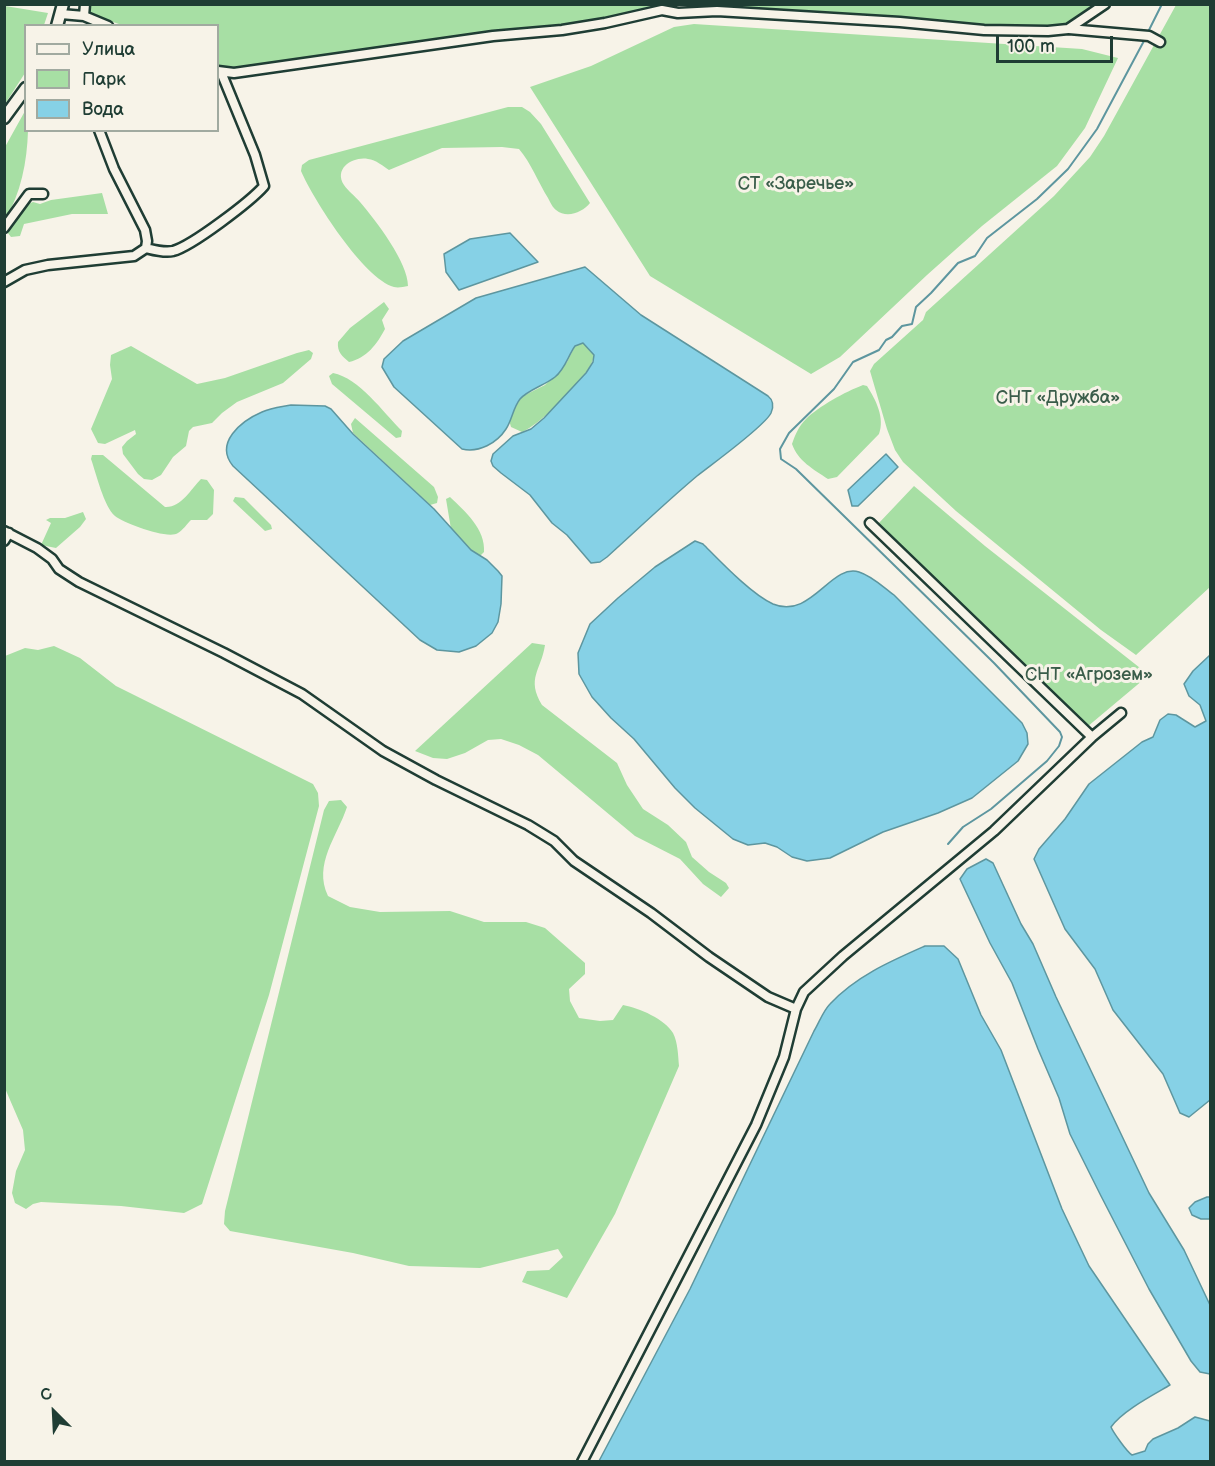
<!DOCTYPE html>
<html>
<head>
<meta charset="utf-8">
<style>
	body { margin:0 }
	#map { position:relative; width:1215px; height:1466px; overflow:hidden; background:#f7f3e8; font-family:"Balsamiq Sans",sans-serif }
	canvas { display:block }
	.frame { position:absolute; inset:0; border:6px solid #1f3d34; pointer-events:none }
	.legend { position:absolute; left:24px; top:24px; width:195px; height:108px; box-sizing:border-box; background:#f7f3e8; border:2px solid #a1aaa0; margin:0; padding:8px 10px; list-style:none; font-size:18px; color:#1f3d34 }
	.legend li { display:flex; align-items:center; gap:12px; height:30px }
	.legend b { width:30px; border:2px solid #a1aaa0 }
	.north { position:absolute; left:24px; top:1382px; width:60px; height:60px; -webkit-text-stroke:4px #f7f3e8; paint-order:stroke; rotate:336deg; font-size:16px; font-weight:700; line-height:24px; text-align:center; color:#1f3d34 }
	.north::after { content:''; display:block; margin:auto; width:21px; height:27px; background:#1f3d34; clip-path:polygon(50% 0,100% 100%,50% 72%,0 100%) }
	.scale { position:absolute; left:996px; top:36px; width:117px; height:27px; box-sizing:border-box; border:3px solid #1f3d34; border-top:0; padding-left:8px; font-size:18px; line-height:21px; white-space:nowrap; color:#1f3d34; -webkit-text-stroke:4px #f7f3e8; paint-order:stroke }
</style>
</head>
<body>
<div id="map">
<canvas width="1215" height="1466"></canvas>
<div class="frame"></div>
<ul class="legend">
<li><b style="height:8px;background:#f7f3e8"></b>Улица</li>
<li><b style="height:16px;background:#a7dfa4"></b>Парк</li>
<li><b style="height:16px;background:#86d1e6"></b>Вода</li>
</ul>
<div class="north">С</div>
<div class="scale">100 m</div>
</div>
<script>
const c = document.querySelector('canvas').getContext('2d');
c.lineJoin = 'round';
function paint(path, color) { c.fillStyle = color; c.fill(path, 'evenodd'); }
function trace(path, color, width, dash) { c.strokeStyle = color; c.lineWidth = width; c.lineCap = dash ? 'butt' : 'round'; c.setLineDash(dash || []); c.stroke(path); }
function label(font, color, halo, rows, align = 'center') {
  c.font = font + ' "Balsamiq Sans",sans-serif'; c.lineWidth = 6; c.setLineDash([]); c.textBaseline = 'middle'; c.strokeStyle = halo; c.fillStyle = color; for (const [text, x, y, turn = 0] of rows) {
    c.save(); c.translate(x, y); c.rotate((+turn || 0) * Math.PI / 180); c.textAlign = isNaN(turn) ? turn : align; if (halo) c.strokeText(text, 0, 0); c.fillText(text, 0, 0); c.restore();
  }
}
paint(new Path2D(`
	M87,4L1101,5L1074,23L1056,27L989,28L674,5L603,21L233,70L218,66V26L122,25L86,13Z
	M1176,5H1210V587L1136,655L1101,630L956,511L903,462L895,450L887,429L870,371L874,364L923,320L926,312L1054,196L1090,157L1104,136Z
	M5,6L48,13L44,25L26,26L25,73L5,104Z
	M694,24L1082,49L1118,58L1085,128L1057,166L982,226L927,275L840,357L811,374L650,276L530,87L591,66L674,27Z
	M508,107H522L530,112L541,124L590,203C583,212 567,219 556,210C553,208 550,202 548,198C538,182 531,163 519,149L502,147L442,148L389,170C383,166 376,160 368,159C354,156 333,168 344,185C348,191 355,196 360,202C376,221 408,262 408,286C403,287 398,288 394,287C364,279 313,199 301,171L302,165L309,160Z
	M25,111L26,130L28,131C27,162 21,193 5,220V147Z
	M102,193L108,214H72L24,224L20,236L11,237L7,232L28,204L33,202L40,204L51,200Z
	M384,302L389,309L382,320L385,329C377,344 367,358 349,362C342,356 337,352 338,342L350,328Z
	M583,343L594,355C593,374 540,425 522,432L511,427L509,420L521,397L545,385L567,362L575,346Z
	M131,346L197,384L225,378L297,353L309,350L313,353L311,359L283,383L237,402L222,413L212,423L193,427L189,431L186,446L173,457L161,475L152,480L144,479L138,474L123,454L122,447L127,441L136,434L135,430L105,444L98,443L91,429L112,379L110,365L111,355Z
	M333,373C359,378 383,412 402,431L401,437L396,438L332,384L329,376Z
	M863,385L867,386C876,400 885,418 879,434L837,477L828,479C813,469 798,461 792,444C795,435 799,426 806,419C819,406 845,392 863,385Z
	M355,418L434,487L438,497L437,503L430,505L353,433L351,424Z
	M92,455H103L165,507C181,508 191,489 201,479L207,480L214,490L213,514L207,520H191C187,524 183,530 178,533C168,540 124,523 115,516C104,507 96,473 91,459Z
	M914,486L985,546L1149,675L1087,727L878,524Z
	M235,497L244,498L271,525L272,529L265,531L233,501Z
	M450,497C465,511 486,530 484,552L480,556L471,550L451,529L446,499Z
	M83,512L86,519L80,527L56,548L41,545L51,523L46,520L50,518H65Z
	M532,643L545,645C541,671 526,678 542,705L617,763L627,785L643,809L668,825L686,842L692,857L709,872L726,883L729,888L721,897L703,884L680,859L635,836L538,755L519,745L501,739L488,740L465,753L447,759L433,758L415,751Z
	M54,646L80,658L116,686L313,784L318,793L319,806L269,995L202,1204L184,1213L121,1206L41,1202L33,1204L26,1209L15,1203L12,1193L16,1171L25,1150L23,1130L4,1086L5,656L25,648L38,650Z
	M341,800L347,807C337,837 313,864 328,896L350,907L380,912L450,911L484,922H526L545,928L585,963V974L569,989L570,1001L579,1018L600,1021L613,1020L623,1005C639,1008 665,1019 673,1033C678,1043 678,1055 679,1066L615,1214L567,1298L522,1282L527,1271L549,1270L563,1257L558,1249L480,1268L409,1266L353,1253L230,1231L224,1224L225,1211L324,810L329,801Z`), '#a7dfa4');
const water = new Path2D(`
	M510,233L538,262L459,290L446,272L444,254L470,239Z
	M585,267L641,315L768,396C773,400 774,406 771,413C764,427 712,464 697,476C666,502 637,530 607,557L600,562L591,563L567,535L552,523L530,495L501,473L493,466L491,461L493,454L513,436L531,429L544,418L586,373L593,362L594,355L583,343L575,346C568,356 565,369 555,377C545,385 528,390 520,399C513,408 512,420 506,429C497,443 479,453 462,449L394,387L382,367L384,359L403,341L476,298Z
	M291,405L325,406L331,409L353,434L434,509L471,550L487,560L498,571L502,576L501,604L498,622L492,633L476,646L459,652L437,650L420,640L233,466C214,443 241,421 262,412C271,408 281,407 291,405Z
	M886,454L898,467L858,506H852L848,490Z
	M695,541L703,544C720,561 751,594 773,604C811,620 831,563 859,572C872,576 883,587 894,595L1022,723L1027,733L1028,744L1018,761L972,798L938,813L883,832L830,858L807,861L792,857L777,847L765,843L748,845L733,839L695,808L675,788L634,739L611,718L592,697L579,674L578,653L590,624L618,598L655,567Z
	M1210,655V1100L1189,1117L1180,1113L1163,1074L1113,1010L1095,969L1065,929L1034,859L1039,849L1065,819L1089,784L1142,742L1153,737L1160,720L1168,714L1176,715L1195,727L1206,721L1200,705L1189,696L1184,684L1193,671Z
	M986,859L993,863L1021,924L1033,944L1056,997L1149,1193L1184,1250L1210,1305V1374L1200,1372L1191,1361L1149,1289L1101,1196L1070,1134L1059,1098L1038,1049L1012,983L990,943L960,879L967,869Z
	M925,946H944L958,959L981,1015L1001,1050L1062,1209L1089,1266L1170,1385C1153,1395 1122,1411 1111,1427C1113,1432 1127,1452 1132,1455L1145,1451L1148,1444L1153,1439L1178,1428L1195,1417L1210,1421V1461H599L690,1289L814,1031C819,1023 823,1011 830,1004C856,976 891,961 925,946Z
	M1207,1197H1210V1219H1201L1192,1215L1189,1208L1195,1202Z`);
paint(water, '#86d1e6');
trace(water, '#5d969f', 1.5);
trace(new Path2D(`
	M1147,34L1162,4
	M948,844L963,827L991,809L1047,761L1059,746L1062,737L1060,732L994,663L796,469L781,459L780,449L789,433L834,389L853,362L879,350L886,340L892,337L902,326L912,324L916,307L931,293L958,263L975,256L987,238L1037,199L1068,169L1097,129L1145,39`), '#5d969f', 2);
const minor = new Path2D(`
	M61,14L84,16L85,4
	M84,16L108,26
	M1069,29L1149,36L1160,42
	M218,71L234,73L493,36L562,30L605,23L662,10L678,13L717,11L900,22L984,30L1048,31L1068,29L1105,4
	M4,228L29,194H43
	M146,248C154,250 164,253 173,251C192,246 251,201 264,186L255,155L221,72
	M4,282L25,270L48,265L134,256L146,248L147,241L145,230L114,169L99,130
	M870,523L1092,737
	M4,531L37,548L52,559L59,569L79,582L224,653L302,694L383,751L436,780L528,825L554,841L574,861L651,913L709,957L768,997L796,1009
	M4,541L9,533
	M582,1462L756,1125L784,1057L796,1009L804,992L843,956L994,831L1092,737L1121,713`);
const major = new Path2D(`
	M57,26L63,4
	M4,118L26,88`);
trace(minor, '#1f3d34', 13);
trace(major, '#1f3d34', 15);
trace(minor, '#f7f3e8', 8);
trace(major, '#f7f3e8', 10);
label('18px', '#3a5d4a', '#f7f3e8', [
	["СТ «Заречье»",796,184],
	["СНТ «Дружба»",1058,398],
	["СНТ «Агрозем»",1089,675]
]);
</script>
</body>
</html>
